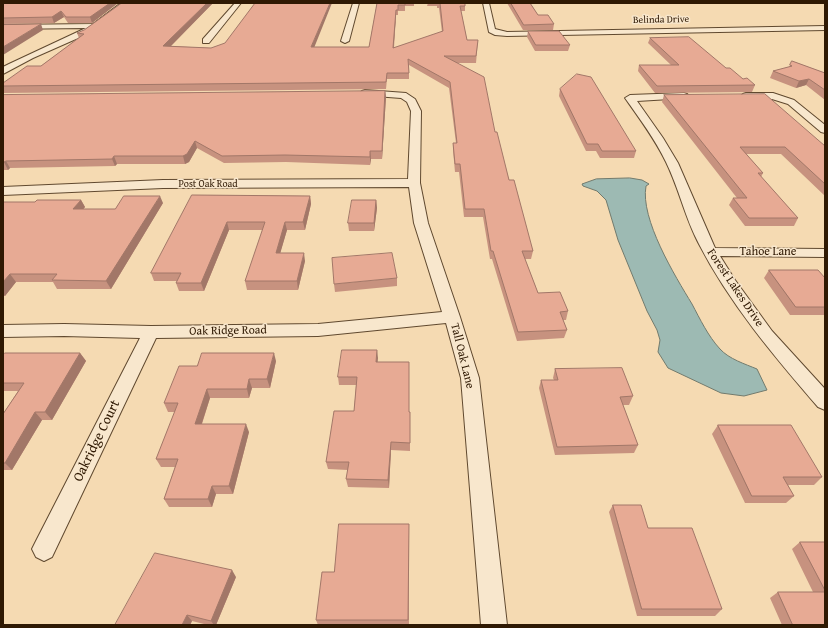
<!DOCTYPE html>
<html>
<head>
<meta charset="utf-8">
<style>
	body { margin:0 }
	#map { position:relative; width:828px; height:628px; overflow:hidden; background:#f5dab2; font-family:"Gentium Book Plus",serif }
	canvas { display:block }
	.frame { position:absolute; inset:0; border:4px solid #2f1903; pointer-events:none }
</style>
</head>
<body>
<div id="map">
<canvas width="828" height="628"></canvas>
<div class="frame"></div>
</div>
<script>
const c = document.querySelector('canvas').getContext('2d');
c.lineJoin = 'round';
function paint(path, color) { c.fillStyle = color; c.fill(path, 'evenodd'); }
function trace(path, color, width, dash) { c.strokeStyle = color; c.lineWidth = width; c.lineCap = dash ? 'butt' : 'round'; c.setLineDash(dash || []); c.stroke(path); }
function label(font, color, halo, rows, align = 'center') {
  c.font = font + ' "Gentium Book Plus",serif'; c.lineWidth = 3; c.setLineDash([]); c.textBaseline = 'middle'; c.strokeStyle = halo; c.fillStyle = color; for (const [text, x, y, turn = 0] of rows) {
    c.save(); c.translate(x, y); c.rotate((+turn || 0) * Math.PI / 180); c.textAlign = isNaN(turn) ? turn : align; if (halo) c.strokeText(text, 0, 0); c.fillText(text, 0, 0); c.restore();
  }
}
const water = new Path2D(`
	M630,178L642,180L649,184L646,186C640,219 675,276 692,304C700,319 708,336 720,349C729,359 745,364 757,369L767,390L744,396L721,393L668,368L658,352L660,340L657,330L647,311L618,240L606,200L597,191L583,186L582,184L596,179Z`);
paint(water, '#9dbab3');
trace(water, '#717a6d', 1);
const minor = new Path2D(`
	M121,3H128L85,35L33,58L3,74V67L9,64L86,28L3,29V25L93,24Z
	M235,3H241L209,43H203V39Z
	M353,3H359L349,41L345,43L341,41Z
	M483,3H489L495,29L507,32L825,26V30L507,36L495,35L489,32Z
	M365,90L406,93L415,99L421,111L420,183L428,223L460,317L479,378L507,625H481L461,378L446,323L318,336L156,338L52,557L44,561L36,557L32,549L36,541L140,338L64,336L3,337V325L64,324L151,326L318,324L442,312L414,223L409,187L163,188L3,195V187L163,180L408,179L411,111L407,102L401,98L362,95L360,93L362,91Z
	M684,93L687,94L689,96L687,98L637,101L663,138L678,163L715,248L825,249V257L720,256L735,280L772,331L825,389V410L818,407C774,356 730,304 699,244C685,218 679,188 666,162C655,139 640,119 625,98L630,95Z
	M746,93H773L794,100L825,125V133L821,132L788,104L772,99L743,98L741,96L743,94Z`);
trace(minor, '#60492f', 2);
paint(minor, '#f8e7cd');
paint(new Path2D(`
	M3,3H118L92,23H68L64,17L54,23L3,24Z
	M122,3H213L171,46L211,48L369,47L377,3H414V6H405V11H398V15H396L394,48L442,32L439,8H437V6H427L428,3H465V11H461L467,40H478L476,63H456L495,132L509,180L533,251L531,259H525L538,293L568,311L566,320H563L567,330L564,338L517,341L492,259H490L483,217H464L459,172H455L453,150V143H456L449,88L409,65V79H387L386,89L3,93V83L41,66L79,38L77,33L84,30Z
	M507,3H530L538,15L554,24L553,30H523Z
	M528,31L570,45L568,51H535L527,37Z
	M650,38L726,68L743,79L755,85L752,92L655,93L638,71L639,65H671L648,43Z
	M792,61L825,73V100L806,85L796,88L770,78L773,71L789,67Z
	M560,89L636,151L634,158H600L596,151H586L559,96Z
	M385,91L386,97L382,159H371L370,165L286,162L224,163L197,148L189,162L185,164H117L115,166L10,168L8,170H3V95Z
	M664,95L825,146V196L781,154H746L763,173L761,177L798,218L794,226H745L729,205L733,198H737L662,102Z
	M192,195L310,196L311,204L305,230H287L280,253L305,261L298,290H247L245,281L263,230H229L204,291H179L176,283L177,281H154L151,273Z
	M81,200L85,207L83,209H115L163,203L111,289H57L53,282H16L5,296H3V202H35Z
	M376,200L377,208L374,231H349L348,223Z
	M769,270L825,278V315H790L764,278Z
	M397,278V286L335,292L334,284Z
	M377,350V362L409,412L410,420V451L391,450L389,488L348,487L346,479L348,470L328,469L326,462L354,411L356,385H339L338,377Z
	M80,353L86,361L52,420H42L12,470H3V414L18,391H3V355Z
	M276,361L270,388H252L249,398H210L202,424L249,432L233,494H216L212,507H169L164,499L175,467H161L156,459L175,412H168L164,403L197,366Z
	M555,369L633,396L629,405H623L638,445L634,453L555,455L539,388L541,380H554L553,378Z
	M718,425L822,477L814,485H788L794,496L786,503H745L712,434Z
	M613,505L648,528L722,609L715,616H637L609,512Z
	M409,524V625H318L316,620L334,572Z
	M800,542H825V625H782L770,598L778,592H813L792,549Z
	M236,577L216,625H208L192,621L190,625H115Z`), '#c7927f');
paint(new Path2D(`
	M110,3H118L92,23L90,17Z
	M207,3H213L165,52L163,46Z
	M330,3H332L312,53L311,47Z
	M396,10V15L393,54V48Z
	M61,11L64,17L54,23L52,17Z
	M41,24L43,30L3,55V47Z
	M809,79L806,85L796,88L799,81Z
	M385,91L386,97L382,159V151Z
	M195,141L197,148L189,162L185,164L183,156Z
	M370,151L371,159L370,165Z
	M114,156L117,164L115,166L112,159Z
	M6,161L10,168L8,170L4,162Z
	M160,196L163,203L111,289L106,281Z
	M310,196L311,204L305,230L303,222Z
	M81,200L85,207L77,217L73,209Z
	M376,200L377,208L374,231V223Z
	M227,222L229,230L204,291L201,283Z
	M285,222L287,230L278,261L276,253Z
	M304,253L305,261L298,290L297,281Z
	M10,274L16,282L5,296L3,293V282Z
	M377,350L378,358L377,370L376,362Z
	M80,353L86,361L52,420L45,412Z
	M274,353L276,361L270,388L267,379Z
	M249,379L252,388L249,398L247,389Z
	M207,389L210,398L199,432L195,424Z
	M35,412L42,420L12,470L5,463Z
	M246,424L249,432L233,494L229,486Z
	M391,442V450L389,488L388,480Z
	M212,486L216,494L212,507L208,499Z
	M232,570L236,577L216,625H214L211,621Z
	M187,615L192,621L190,625H182Z`), '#a27768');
const building = new Path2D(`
	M3,3H110L90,17H66L61,11L52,17L3,18Z
	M122,3H207L163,46L211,48L225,43L255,3H330L311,47H369L377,3H405V5H398V10H396L393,48L443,31L440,3H465V6H460L467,40H478L476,56H444L484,77L495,132H497L509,180H514L533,251H522L538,293L560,292L568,311L560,312L567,330L518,332L493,251H491L484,209H465L460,164H455L453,143H457L450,82L408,59L409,73H387L386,82L3,86V83L27,66H41L84,34L77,33L84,30Z
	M511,3H530L538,15H548L554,24L524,25Z
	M41,24L3,47V25Z
	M528,31H559L570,45H536Z
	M689,37L726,68H730L743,79L747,78L755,85L657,86L639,65H679L650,38Z
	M792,61L825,73V90L809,79L799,81L773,71L792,66L790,65Z
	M577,74L591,77L636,151H602L598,144H587L560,89Z
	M385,91L382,151H370V157L285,155L222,156L195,141L187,154L183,156H114L112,159L6,161L4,162H3V95Z
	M765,94L825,146V184L785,147H740L763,173H758L798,218H749L733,198H747L664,95Z
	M192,195L310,196L303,222H285L276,253H304L297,281H245L265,222H227L201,283H176L181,273H151Z
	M124,196H160L106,281L52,280L57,274H10L3,282V202H35L37,200H81L73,209H115Z
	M352,200H376L374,223H348Z
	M392,253L397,278L334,284L332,258Z
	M769,270H818L825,278V307H796Z
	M342,350H377L376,362H409V412H410V443L391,442L388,480L346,479L349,462H326L334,411H354L357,377H338Z
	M5,353H80L45,412H35L5,463H3V414L24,383H3V355Z
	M202,353H274L267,379H249L247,389H207L195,424H246L229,486H212L208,499H164L178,459H156L178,403H164L179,366H197Z
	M622,368L633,396L620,397L638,445L557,447L541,380H558L555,369Z
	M718,425H791L822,477H783L794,496H752Z
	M613,505H641L648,528H692L722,609H642Z
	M339,524H409L408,620H316L322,572H334Z
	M800,542H825V590Z
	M155,553L232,570L211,621L187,615L182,625H115Z
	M778,592H825V625H793Z`);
paint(building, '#e7aa94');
trace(building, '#a27768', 1);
label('10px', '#2f1903', '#f8e7cd', [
	["Belinda Drive",661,20,-1],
	["Post Oak Road",208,184]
]);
label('12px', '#2f1903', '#f8e7cd', [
	["Tahoe Lane",768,252],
	["Forest Lakes Drive",735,288,56],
	["Oak Ridge Road",228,331,-1],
	["Tall Oak Lane",462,356,76]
]);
label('14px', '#2f1903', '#f8e7cd', [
	["Oakridge Court",97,441,-64]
]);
</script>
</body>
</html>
